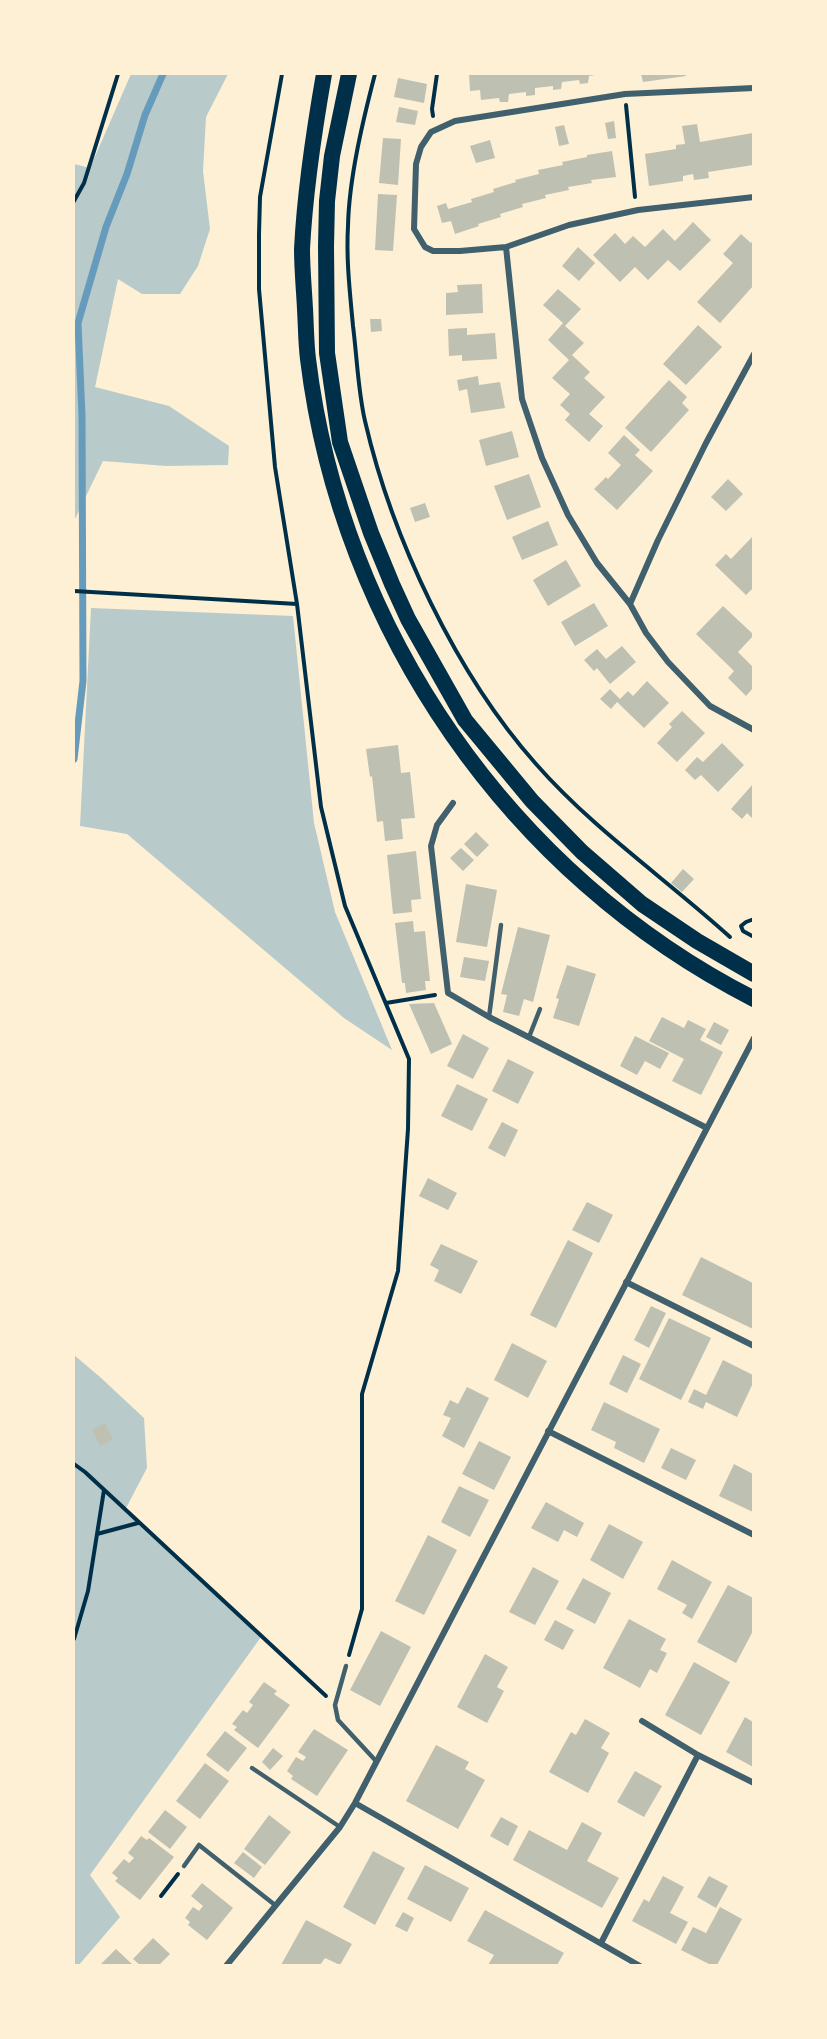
<!DOCTYPE html>
<html>
<head>
<meta charset="utf-8">
<style>
	body { margin:0 }
	#map { position:relative; width:827px; height:2039px; overflow:hidden; background:#fdf0d5; font-family:"Nunito Sans",sans-serif }
	canvas { display:block }
	.frame { position:absolute; inset:0; border:75px solid #fdf0d5; pointer-events:none }
</style>
</head>
<body>
<div id="map">
<canvas width="827" height="2039"></canvas>
<div class="frame"></div>
</div>
<script>
const c = document.querySelector('canvas').getContext('2d');
c.lineJoin = 'round';
function paint(path, color) { c.fillStyle = color; c.fill(path, 'evenodd'); }
function trace(path, color, width, dash) { c.strokeStyle = color; c.lineWidth = width; c.lineCap = dash ? 'butt' : 'round'; c.setLineDash(dash || []); c.stroke(path); }
paint(new Path2D(`
	M131,74H228L206,117L203,171L210,229L198,266L180,294H142L118,279L95,387L169,406L229,446L228,465L166,466L103,461L74,521V164L90,168Z
	M91,608L293,616L314,823L335,912L392,1050L344,1018L127,834L80,826Z
	M74,1355L100,1377L144,1418L147,1468L125,1510L261,1637L90,1875L120,1917L78,1966L74,1965Z`), '#b9caca');
trace(new Path2D(`
	M74,759L83,681L82,416L78,323L106,227L127,174L145,115L163,74`), '#669bbc', 7);
paint(new Path2D(`
	M469,74H478V75L492,74H595V75L589,76L588,83L580,84L579,80L562,82L561,89L553,90V86L535,88V95L526,96V92L509,94L508,102H500L499,98L481,100L480,90L470,91Z
	M641,74H685L686,76L643,82Z
	M398,78L427,84L424,103L394,97Z
	M399,107L418,111L415,125L396,122Z
	M614,121L616,138L608,139L605,123Z
	M697,124L700,142L753,133V165L708,172L709,178L694,180L693,174L683,176V181L649,186L645,154L676,149V145L685,144L682,126Z
	M564,125L569,144L559,146L555,127Z
	M383,138L401,139L398,185L379,183Z
	M490,140L495,158L476,163L470,146Z
	M612,151L616,177L591,180L592,183L568,187L569,190L545,195L546,198L522,204L523,207L500,214L501,217L478,224L479,226L455,234L451,221L442,223L437,206L446,203L448,209L472,202L471,199L494,192L493,189L516,182L515,180L539,174L538,170L563,165L562,162L587,157V155Z
	M378,194L397,195L393,251L375,250Z
	M693,222L711,240L680,271L668,260L648,280L635,267L620,282L593,255L615,233L625,244L633,236L645,247L663,229L675,241Z
	M741,234L751,243L753,240V286L720,323L697,302L733,263L723,254Z
	M578,247L595,263L579,281L562,266Z
	M482,284L483,313L446,315V293L458,292L457,285Z
	M558,289L581,309L565,326L584,343L572,355L590,372L584,378L605,397L589,414L603,426L589,442L565,420L570,414L560,405L570,394L552,378L569,360L548,340L563,323L543,305Z
	M370,319H381L382,331L371,332Z
	M698,325L722,347L686,385L663,364Z
	M467,328V335L495,333L497,359L462,361V355L449,356L448,329Z
	M478,376L479,385L500,382L505,408L471,413L467,389L459,391L457,380Z
	M669,380L687,397L682,403L689,410L651,452L625,428Z
	M512,431L519,457L486,466L479,440Z
	M624,435L640,450L635,455L653,471L617,510L594,489L606,477L608,479L621,465L608,453Z
	M529,474L541,507L507,520L494,486Z
	M728,479L743,494L726,511L711,497Z
	M425,503L430,517L415,522L410,508Z
	M548,521L558,545L522,560L512,537Z
	M753,536V588L746,595L715,565L726,554L731,559Z
	M566,560L581,586L548,606L533,580Z
	M594,603L608,626L575,646L561,622Z
	M723,606L754,635L738,652L753,667V688L746,696L728,678L734,671L696,634Z
	M622,646L636,662L610,684L597,668L594,671L584,660L597,649L606,659Z
	M647,681L669,703L644,728L617,702L611,709L600,699L610,689L620,699L628,691L633,696Z
	M682,711L705,733L677,762L657,743L672,727L669,724Z
	M722,743L744,765L718,792L701,775L695,780L685,770L697,757L703,762Z
	M398,745L401,773L410,772L415,818L401,819L403,839L385,841L383,821L377,822L372,776L370,777L366,749Z
	M753,784V819L747,813L742,819L731,809Z
	M476,832L489,845L477,857L464,844Z
	M461,848L474,860L463,871L450,858Z
	M416,851L421,899L411,900L412,912L393,914L387,855Z
	M683,869L694,879L682,892L671,883Z
	M466,884L497,890L487,947L456,942Z
	M413,921L414,932L425,931L430,981H425L426,990L406,993L405,983H402L395,923Z
	M518,927L550,935L533,1002L524,999L519,1016L503,1012L507,995L501,994Z
	M464,957L489,961L485,981L460,977Z
	M567,965L596,974L579,1026L553,1018L559,999L556,998Z
	M434,1003L452,1044L431,1054L409,1004Z
	M662,1017L684,1028L688,1020L706,1029L700,1040L723,1052L701,1095L672,1081L684,1059L649,1041Z
	M714,1022L729,1030L721,1045L706,1037Z
	M463,1034L489,1048L473,1079L447,1066Z
	M635,1036L669,1053L660,1069L645,1061L637,1075L620,1066Z
	M508,1059L534,1072L518,1104L492,1091Z
	M457,1084L488,1099L472,1131L441,1116Z
	M502,1122L518,1130L505,1157L488,1148Z
	M428,1178L457,1193L448,1210L419,1196Z
	M587,1202L613,1215L599,1243L572,1230Z
	M568,1240L593,1253L556,1328L530,1315Z
	M441,1244L478,1261L461,1294L434,1281L439,1270L430,1265Z
	M701,1257L753,1283V1329L682,1295Z
	M651,1306L666,1313L649,1348L634,1340Z
	M669,1318L711,1338L681,1400L639,1379Z
	M512,1343L547,1361L528,1398L494,1380Z
	M623,1355L641,1364L627,1393L609,1384Z
	M723,1360L753,1375V1383L737,1417L706,1402L703,1409L688,1402L694,1389L706,1395Z
	M467,1387L489,1398L464,1448L442,1436L451,1418L443,1415L450,1400L458,1404Z
	M604,1402L660,1429L644,1463L614,1448L616,1442L591,1430Z
	M105,1423L113,1439L100,1446L92,1430Z
	M479,1441L511,1457L494,1490L462,1474Z
	M671,1448L696,1460L686,1480L661,1468Z
	M734,1464L753,1474V1512L719,1496Z
	M459,1486L489,1500L470,1537L441,1522Z
	M546,1502L584,1523L577,1537L564,1530L558,1542L531,1528Z
	M609,1524L643,1542L623,1579L590,1560Z
	M428,1535L457,1550L424,1615L395,1601Z
	M672,1560L712,1582L692,1619L682,1613L687,1605L657,1589Z
	M533,1567L559,1581L535,1625L509,1612Z
	M583,1578L611,1593L595,1624L566,1609Z
	M728,1585L753,1598V1631L736,1663L697,1642Z
	M629,1619L666,1639L660,1650L667,1653L657,1673L650,1669L640,1688L603,1668Z
	M555,1620L574,1630L563,1650L544,1640Z
	M381,1631L411,1647L380,1706L350,1690Z
	M485,1654L508,1667L497,1687L504,1691L487,1723L457,1707Z
	M694,1662L730,1682L701,1735L665,1715Z
	M264,1682L277,1691L274,1694L290,1705L258,1748L234,1730L237,1727L232,1724L243,1710L247,1713L253,1705L249,1702Z
	M745,1717L753,1722V1767L726,1752Z
	M585,1719L610,1733L601,1748L609,1753L588,1793L549,1772L571,1732L576,1735Z
	M314,1729L348,1750L317,1796L291,1779L293,1776L287,1771L296,1757L303,1761L306,1757L298,1752Z
	M225,1731L247,1748L228,1772L206,1755Z
	M436,1745L469,1762L465,1769L485,1780L458,1829L406,1801Z
	M273,1748L283,1756L270,1770L262,1762Z
	M205,1763L229,1781L200,1819L176,1801Z
	M635,1771L662,1786L644,1817L617,1802Z
	M165,1810L187,1827L170,1849L148,1832Z
	M269,1815L291,1832L265,1865L244,1849Z
	M501,1817L518,1826L508,1846L490,1836Z
	M582,1822L602,1833L587,1861L619,1878L602,1908L513,1860L529,1830L567,1850Z
	M141,1836L147,1840L149,1838L174,1857L140,1900L115,1881L118,1878L112,1873L124,1859L129,1863L134,1858L128,1853Z
	M373,1851L405,1868L375,1925L343,1907Z
	M243,1852L262,1867L254,1878L234,1863Z
	M425,1865L469,1888L451,1922L407,1899Z
	M663,1876L684,1887L670,1913L688,1922L676,1944L632,1921L644,1899L649,1902Z
	M709,1876L728,1886L716,1908L697,1897Z
	M202,1883L233,1908L207,1940L188,1925L190,1922L185,1918L193,1907L199,1911L203,1906L191,1896Z
	M720,1907L742,1919L717,1965H711L681,1950L693,1927L706,1933Z
	M485,1910L564,1953L557,1965H488L494,1955L467,1941Z
	M403,1912L414,1918L407,1932L395,1926Z
	M306,1920L352,1944L340,1965L325,1958L320,1965H281Z
	M153,1938L170,1954L159,1965H140L133,1959Z
	M116,1949L133,1965H100Z`), '#bec0b2');
trace(new Path2D(`
	M282,74L260,197L259,234V289L275,467L297,604L321,807L345,906L409,1059L408,1129L398,1271L362,1394V1609L349,1655
	M375,74C363,120 349,178 348,226C346,260 350,293 353,326C357,357 358,391 365,421C392,538 456,674 536,764C593,829 666,879 730,937
	M626,105L635,197
	M433,116L432,109L437,74
	M74,201L84,183L118,74
	M74,591L297,604
	M754,919L746,922L741,926L743,931L754,937
	M386,1003L435,995
	M74,1464L85,1472L326,1696
	M97,1534L138,1523
	M74,1639L88,1591L104,1490
	M161,1896L178,1874`), '#003049', 4);
trace(new Path2D(`
	M489,1017L501,925
	M529,1037L540,1009
	M346,1666L335,1705L338,1720L376,1761
	M252,1768L340,1827
	M184,1866L199,1845L275,1905`), '#3f606c', 4.5);
trace(new Path2D(`
	M754,88L625,94L455,121L431,132L421,147L416,164L414,229L425,247L433,251H460L506,247L569,225L638,210L754,197
	M506,247L522,399L542,458L568,515L597,563L630,604L646,633L668,662L710,706L754,730
	M630,604L658,540L706,443L754,354
	M453,803L437,825L431,846L448,993L489,1017L707,1128
	M626,1282L754,1346
	M548,1431L754,1535
	M642,1721L698,1755L754,1783
	M355,1803L640,1966
	M601,1943L698,1755
	M226,1966L340,1827L355,1803L754,1038`), '#3f606c', 6);
trace(new Path2D(`
	M324,74C314,131 305,190 302,249C302,269 304,289 305,309C306,326 306,343 308,359C341,630 510,875 754,999
	M349,74L332,156L327,201L326,246L327,353L340,442L371,533L392,584L408,619L465,720L532,801L582,852L642,904L697,941L754,974`), '#003049', 16);
</script>
</body>
</html>
